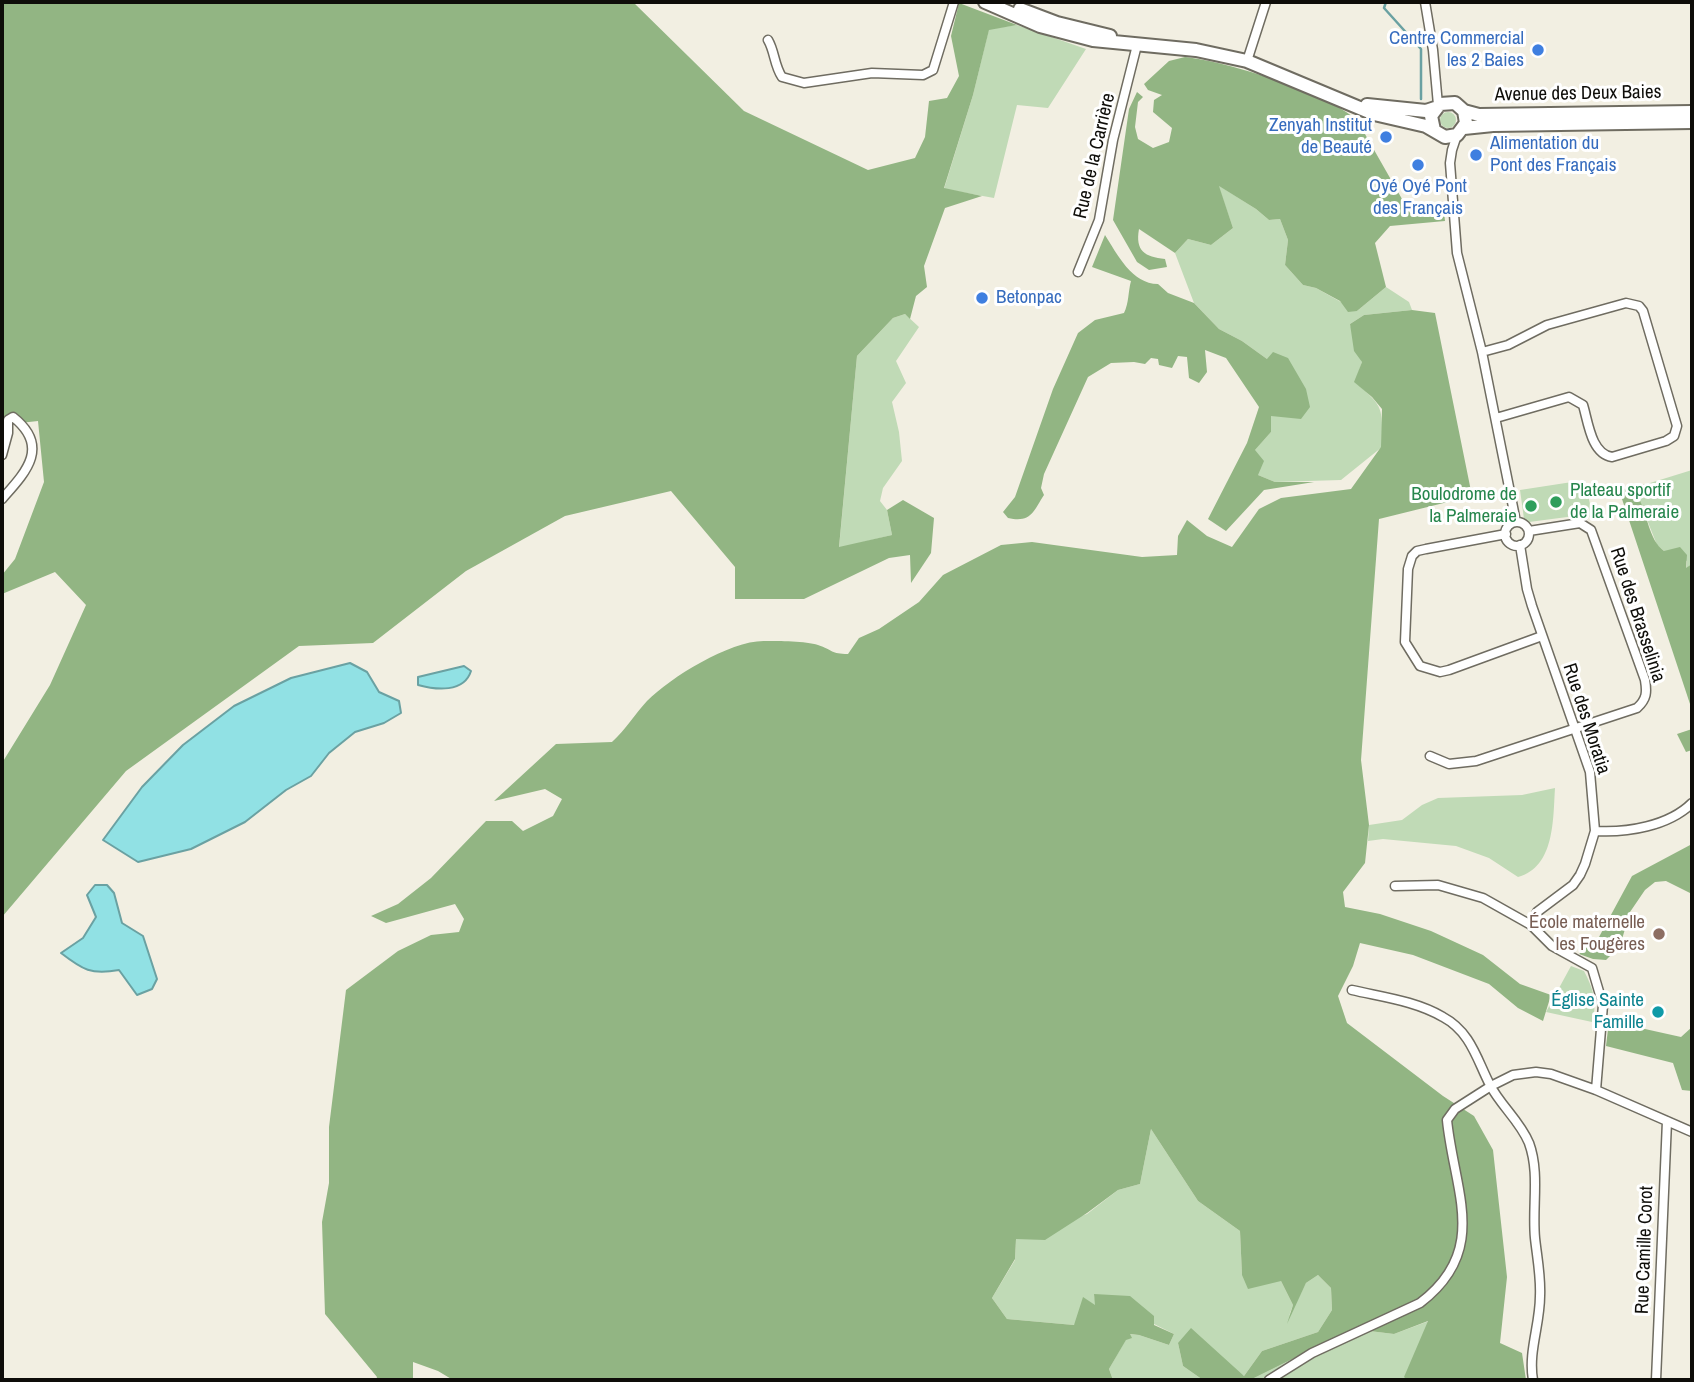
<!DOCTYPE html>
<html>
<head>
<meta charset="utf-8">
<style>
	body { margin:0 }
	#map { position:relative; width:1694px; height:1382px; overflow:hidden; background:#f2efe2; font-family:"Archivo Narrow",sans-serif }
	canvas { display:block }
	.frame { position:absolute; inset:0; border:4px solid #0e0d09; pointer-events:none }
</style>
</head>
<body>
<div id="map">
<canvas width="1694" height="1382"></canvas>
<div class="frame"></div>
</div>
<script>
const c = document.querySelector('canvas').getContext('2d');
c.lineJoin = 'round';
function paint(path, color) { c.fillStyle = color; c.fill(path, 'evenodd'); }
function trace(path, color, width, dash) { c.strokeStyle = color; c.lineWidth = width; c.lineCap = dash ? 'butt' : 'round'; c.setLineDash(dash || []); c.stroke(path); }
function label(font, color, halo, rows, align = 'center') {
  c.font = font + ' "Archivo Narrow",sans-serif'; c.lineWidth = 6; c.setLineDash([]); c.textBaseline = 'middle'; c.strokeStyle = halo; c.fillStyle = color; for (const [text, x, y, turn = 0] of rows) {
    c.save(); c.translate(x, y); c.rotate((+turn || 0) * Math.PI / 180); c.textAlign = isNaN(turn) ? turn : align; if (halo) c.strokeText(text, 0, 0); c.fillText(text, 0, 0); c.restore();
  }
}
paint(new Path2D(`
	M1017,25L1086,49L1048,108L1017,105L994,198L944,189L973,95L989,29Z
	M1440 120a8 8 0 1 1 16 0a8 8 0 1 1-16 0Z
	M1218,185L1256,209L1269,220L1280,219L1288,240L1285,265L1303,285L1316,288L1357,311L1386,287L1409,302L1412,310L1364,315L1350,324L1362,362L1355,382C1385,408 1382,407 1382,447L1341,480L1275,482L1258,475L1254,451L1271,432L1267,359L1242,341L1219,329L1194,303L1175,253L1188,239L1211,245L1233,228Z
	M905,314L919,327L896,361L906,383L892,402L899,432L902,461L883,488L880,501L887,510L892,535L839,548L857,356L893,318Z
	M1692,470V564L1686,569L1687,561L1664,551L1657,545L1638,497L1650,483Z
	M1585,480L1592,514L1587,520L1575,516L1529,522L1524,519L1520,490Z
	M1555,788C1553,819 1555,867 1518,877L1489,858L1456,846L1383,839L1368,841L1369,825L1402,820L1422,805L1438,798L1522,795Z
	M1571,966L1584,971C1593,988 1598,1003 1592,1022L1546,1012Z
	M1151,1129L1198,1201L1240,1231L1242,1275L1281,1281L1293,1305L1289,1316L1306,1283L1318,1275L1331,1288L1332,1310L1318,1332L1262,1351L1244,1376L1178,1343L1183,1366L1203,1380H1113L1109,1369L1129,1334L1139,1335L1169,1345L1174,1334L1094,1294L1096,1305L1074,1325L1007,1319L992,1298L1015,1260L1016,1239L1087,1214L1118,1190L1140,1184Z
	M1429,1321L1405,1377L1407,1380H1250L1353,1329L1394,1334Z`), '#c0dab6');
paint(new Path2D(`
	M2,2H633L744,111L868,170L915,158L925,137L929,101L947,98L959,76L951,36L959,3L1017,25L989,30L973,95L944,188L982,196L945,208L924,266L927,287L916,296L910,319L905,314L893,318L857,356L839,547L892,535L887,510L903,500L934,518L931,553L911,583L910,555L889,558L804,599H735V567L671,491L565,516L466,571L373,643L299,646L126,771L2,917V763L50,685L86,605L55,572L2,594V575L15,559L44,482L38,421L2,425Z
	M1185,57C1229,62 1325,92 1357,120L1410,213L1434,214L1443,203L1445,221L1390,226L1375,243L1386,287L1357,311L1348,312L1340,301L1316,288L1303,285L1285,265L1288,240L1280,219L1269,220L1256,209L1219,186L1233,228L1211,245L1188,239L1175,253L1139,229C1135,251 1145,257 1165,259L1167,267L1149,270L1137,262L1113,220L1129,109L1137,92L1143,97L1138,102L1135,127L1138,139L1153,148L1169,142L1172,128L1153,112L1154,100L1162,95L1148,90L1144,84L1169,61Z
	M1105,235C1117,254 1132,284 1158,284L1168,293L1194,303L1219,329L1242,341L1267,359L1273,352L1288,358L1306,389L1310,407L1301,419L1271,416V432L1255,450L1264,461L1258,475L1275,482H1314L1264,490L1226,531L1208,519L1247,443L1259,407L1226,358L1205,350L1207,372L1199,383L1189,378L1187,357L1178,356L1172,368L1159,365L1158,359L1151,358L1145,364L1134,362L1111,363L1088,377L1044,474L1041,488L1044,495C1033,512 1031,523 1008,518L1003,512L1015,497L1053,389L1078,333L1095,320L1124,313C1129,303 1128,292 1131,281L1092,267Z
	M1412,310L1435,313L1472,496L1379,519L1361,760L1369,825L1365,863L1343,892L1345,907L1380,914L1431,931L1483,955L1520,984L1551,995L1543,1021L1518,1008L1489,984L1413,955L1360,943L1353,966L1338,996L1347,1023L1443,1096L1474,1116L1493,1150L1507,1277L1500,1343L1522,1353L1526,1380H1407L1404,1377L1428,1321L1394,1334L1353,1329L1250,1380H1203L1183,1366L1178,1343L1191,1328L1244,1376L1262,1351L1318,1332L1332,1310L1331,1288L1318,1275L1306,1283L1287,1324L1293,1305L1281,1281L1248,1289L1242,1275L1240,1231L1198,1201L1151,1129L1140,1184L1118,1190L1087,1213L1045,1240L1016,1239L1015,1259L992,1298L1007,1319L1074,1325L1083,1297L1095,1305L1094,1294L1130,1296L1154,1316V1325L1174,1334L1169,1345L1139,1335L1130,1334L1132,1338L1126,1340L1109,1369L1113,1380H453L438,1371L413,1362V1380H376L377,1377L325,1314L322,1222L329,1183V1127L346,990L398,951L431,935L459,932L464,919L455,904L386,923L371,916L398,904L431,878L486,821H512L523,831L553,816L562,799L545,789L494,801L556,744L612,742C626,729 635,714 647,701C671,677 731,640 765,641C779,641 806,641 818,645C833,650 831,654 848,654L859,638L879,629L919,602L943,575L1001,545L1032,542L1142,557L1177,555L1178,536L1187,520L1207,536L1232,547L1259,509L1281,498L1351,489L1381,447L1382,409L1372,397L1354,382L1362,362L1354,351L1350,324L1364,315Z
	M1650,483L1638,497C1648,514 1648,539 1664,551L1680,547L1687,555L1686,568L1692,564V710L1619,490Z
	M1692,729V750L1686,752L1677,734Z
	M1692,844V894L1666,881L1655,882L1645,890L1630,912L1620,946L1606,960L1593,959L1579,954L1599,937L1632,876Z
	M1609,1021L1681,1037L1692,1027V1091L1682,1090L1673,1063L1606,1046Z`), '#92b583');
const water = new Path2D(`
	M350,663L367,672L379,692L399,701L401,713L384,723L355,732L329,753L311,776L286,790L245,822L191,849L138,862L103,840L142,787L183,745L234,706L291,678Z
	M464,666L471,671C464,693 436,690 418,685V677Z
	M95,885H107L114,893L122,923L143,936L157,979L152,989L137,995L119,970C91,975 83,970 61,953L83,938L96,917L87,895Z`);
paint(water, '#91e1e4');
trace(water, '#6aa1a2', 2);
trace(new Path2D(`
	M1386,2L1384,8L1421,49V99`), '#6aa1a2', 2.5);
const minor = new Path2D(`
	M1425,2L1433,50L1438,105
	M768,40C775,52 774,65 782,77L804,83L872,73L923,75L933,70L954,2
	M1247,61L1266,2
	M1457,135L1452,150L1450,163L1457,253L1482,352L1516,522
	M1078,272L1099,220L1113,140L1137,45
	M1482,352L1508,345L1547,325L1626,303L1639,306L1643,311L1677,426L1674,436L1666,441L1612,457C1591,454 1588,421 1583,405L1569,397L1496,418
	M2,455L8,433V420L13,417C51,447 25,473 2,499
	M1505 534a12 12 0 1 1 24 0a12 12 0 1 1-24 0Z
	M1506,534L1426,549L1417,551L1412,556L1408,569L1405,642L1420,666L1440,672L1449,670L1542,636
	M1520,545L1527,589L1532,606L1590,772L1595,831L1585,864L1580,875L1573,885L1537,912L1531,925
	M1430,756L1449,764L1476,761L1637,708C1647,699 1647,692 1645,680L1591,530L1580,523L1529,531
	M1595,831C1627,833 1669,826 1692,803
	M1395,886L1438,885L1483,898L1531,925L1552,946L1592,968L1603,1005L1596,1090
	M1352,990C1382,997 1416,1001 1443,1017C1471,1032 1477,1060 1490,1085C1501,1106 1520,1121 1529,1143C1540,1173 1532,1206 1535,1238C1537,1257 1541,1276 1540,1296C1540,1325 1528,1352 1533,1380
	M1269,1380L1312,1353L1420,1303C1490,1250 1454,1191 1447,1120L1455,1109L1491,1086L1513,1075L1536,1072L1551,1074L1596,1090L1692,1132
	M1656,1380L1667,1121`);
const primary = new Path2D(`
	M985,2L1040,26L1093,40L1196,50L1247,61L1374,114L1426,126L1445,137L1457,135L1466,123L1464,111L1455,103L1440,104L1431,116L1434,130
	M1020,9L1057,23L1110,36
	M1367,105L1426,111L1435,108
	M1464,111L1479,115L1692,112
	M1464,128L1493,125L1692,122`);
trace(minor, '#6f6c61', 11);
trace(primary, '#6f6c61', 16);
trace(minor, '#fff', 8);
trace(primary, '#fff', 12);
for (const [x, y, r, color] of [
	[1538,50,7,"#3f7fe0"],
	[1386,137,7,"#3f7fe0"],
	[1476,155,7,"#3f7fe0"],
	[1418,165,7,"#3f7fe0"],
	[982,298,7,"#3f7fe0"],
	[1556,502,7,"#2e9e5b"],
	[1531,506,7,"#2e9e5b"],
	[1659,934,7,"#8d6e63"],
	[1658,1012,7,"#0f9aa8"]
]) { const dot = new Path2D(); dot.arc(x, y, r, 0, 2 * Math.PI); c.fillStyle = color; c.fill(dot); trace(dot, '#fff', 2.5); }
label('19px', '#366cbe', '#fff', [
	["Centre Commercial",1524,39],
	["les 2 Baies",1524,61],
	["Zenyah Institut",1372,126],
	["de Beauté",1372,148],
	["Alimentation du",1490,144,"left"],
	["Pont des Français",1490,166,"left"],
	["Oyé Oyé Pont",1418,187,"center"],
	["des Français",1418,209,"center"],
	["Betonpac",996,298,"left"]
], 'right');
label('19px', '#0e0d09', '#fff', [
	["Avenue des Deux Baies",1578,94,-1],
	["Rue de la Carrière",1095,156,-77],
	["Rue des Brasselinia",1637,615,72],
	["Rue des Moratia",1586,719,72],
	["Rue Camille Corot",1645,1250,-88]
]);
label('19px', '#27864d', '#fff', [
	["Plateau sportif",1570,491],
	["de la Palmeraie",1570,513],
	["Boulodrome de",1517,495,"right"],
	["la Palmeraie",1517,517,"right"]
], 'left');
label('19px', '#785e54', '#fff', [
	["École maternelle",1645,923],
	["les Fougères",1645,945]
], 'right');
label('19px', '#0d838f', '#fff', [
	["Église Sainte",1644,1001],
	["Famille",1644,1023]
], 'right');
</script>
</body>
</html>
